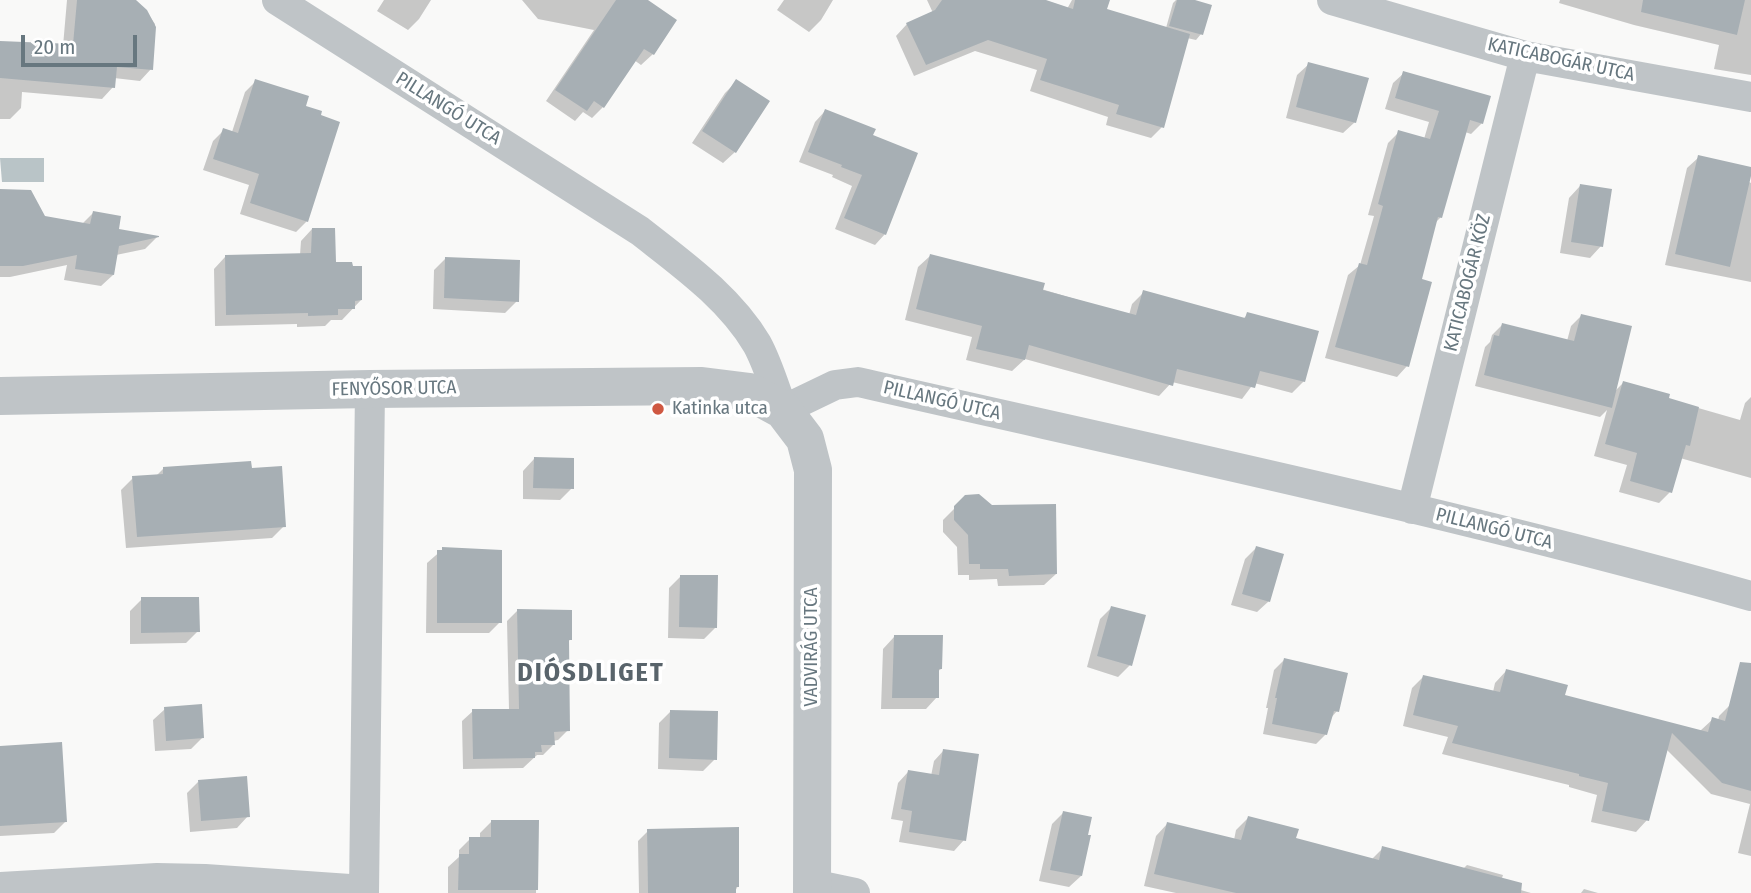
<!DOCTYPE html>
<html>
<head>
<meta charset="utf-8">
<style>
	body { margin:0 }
	#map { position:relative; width:1751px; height:893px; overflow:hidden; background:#f9f9f8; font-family:"Fira Sans Condensed",sans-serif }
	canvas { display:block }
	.scale { position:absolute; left:21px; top:35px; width:116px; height:32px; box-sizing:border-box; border:4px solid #67777f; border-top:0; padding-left:9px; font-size:21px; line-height:24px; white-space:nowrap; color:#67777f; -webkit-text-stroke:5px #fff; paint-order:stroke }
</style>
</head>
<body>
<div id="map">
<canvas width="1751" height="893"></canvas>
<div class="scale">20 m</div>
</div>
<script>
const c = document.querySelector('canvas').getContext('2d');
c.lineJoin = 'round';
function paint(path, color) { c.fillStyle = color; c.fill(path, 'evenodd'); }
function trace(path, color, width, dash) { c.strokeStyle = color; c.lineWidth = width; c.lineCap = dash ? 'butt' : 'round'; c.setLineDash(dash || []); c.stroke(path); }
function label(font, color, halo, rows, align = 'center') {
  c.font = font + ' "Fira Sans Condensed",sans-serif'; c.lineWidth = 7; c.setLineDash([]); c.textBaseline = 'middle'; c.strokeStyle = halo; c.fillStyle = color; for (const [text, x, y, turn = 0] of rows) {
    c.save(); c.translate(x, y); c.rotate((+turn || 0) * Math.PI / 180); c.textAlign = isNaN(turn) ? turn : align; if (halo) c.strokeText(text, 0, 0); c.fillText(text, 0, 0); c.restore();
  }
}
paint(new Path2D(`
	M0,158H44V182H2Z`), '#b9c4c7');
paint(new Path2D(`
	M67,0H134L146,11L155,24L151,69L140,81L114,78L113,87L102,99L22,92L21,108L10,119H0V43L63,46Z
	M384,0H431L419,19L408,30L377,11Z
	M522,0H645L675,20L653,54L641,65L634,60L603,107L592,118L583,112L575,121L546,101L594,30L538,19Z
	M784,0H833L821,20L809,32L777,10Z
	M927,0H1040L1067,9L1072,0H1108L1105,10L1166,28L1173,3L1176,0H1188L1201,34L1196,40L1187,38L1162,127L1151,138L1106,125L1108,117L1030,91L1037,70L975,51L914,76L896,36L907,24L933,13Z
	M1560,0H1751V75L1714,69L1719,45L1634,25L1559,3Z
	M1309,64L1355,122L1343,133L1286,118L1297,75Z
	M1404,73L1482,123L1471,134L1465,132L1441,217L1435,223L1420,281L1407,366L1397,377L1325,358L1348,275L1360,265L1374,216L1368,215L1388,143L1399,132L1424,139L1429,122L1385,109L1393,83Z
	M256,81L304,107L307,221L296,232L240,214L249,185L203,170L213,141L224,130L232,132L245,92Z
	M737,81L735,152L723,163L692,143L725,93Z
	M825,111L871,136L885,234L875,245L835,229L852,186L832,177L833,175L799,162L815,122Z
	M1699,157L1751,183V282L1665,265L1687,168Z
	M1580,186L1601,246L1590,258L1560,253L1569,198Z
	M0,191L44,218L82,224L93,213L117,230L157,237L145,249L116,255L113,275L101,286L64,280L67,265L10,277H0Z
	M312,229L361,300L342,320H331L325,326L297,327V324L215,326L214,269L225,257L300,255L301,241Z
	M930,256L1129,315L1132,304L1144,292L1243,319L1248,314L1304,381L1292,393L1254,383L1242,399L1172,382L1159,396L1025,359L1012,371L966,360L972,337L905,320L918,267Z
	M446,258L517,301L505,313L433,309L434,270Z
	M1581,316L1614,392L1623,383L1667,399L1740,420L1745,403L1751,397V478L1680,458L1670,492L1659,503L1619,492L1627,465L1594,456L1607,410L1600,417L1475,386L1485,347L1490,342L1492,335L1502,325L1567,341L1571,326Z
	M534,459L572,488L560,500L523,499V471Z
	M163,469L284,526L272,538L126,548L121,490L133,478L156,476Z
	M966,497L1056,574L1044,585L998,586L997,579L969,580V575H958L957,547L943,532V520Z
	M1256,548L1269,601L1257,612L1231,605L1245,559Z
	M443,549L500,622L489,633H426L427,563Z
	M681,576L715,628L704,639L668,638L669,588Z
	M142,599L198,631L186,643L130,644V611Z
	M1112,607L1130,665L1118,677L1087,667L1100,619Z
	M518,610L570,640L567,642L568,730L558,740L553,741V745L543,755H537L523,768L463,769L462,721L473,711L509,710L507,621Z
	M894,637L941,669L937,672V697L926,709H881L883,649Z
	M1284,660L1337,711L1330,719L1326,734L1316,744L1263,734L1268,708H1266L1274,670Z
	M1506,671L1563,697L1700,731L1713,719L1718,721L1719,716L1730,705L1751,690V856L1738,853L1750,804L1711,794L1666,749L1647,820L1636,832L1591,822L1597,795L1569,787V785L1442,754L1448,737L1403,726L1412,688L1423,677L1493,692L1495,683Z
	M165,709L203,737L191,749L155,751L153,720Z
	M671,711L715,759L703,771L658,769L659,723Z
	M0,748L66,821L54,833L0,836Z
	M944,750L964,840L954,851L899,842L903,821L891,819L898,783L908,772L931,776L934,761Z
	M198,782L248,816L237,828L190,832L187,793Z
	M1063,813L1081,876L1069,887L1039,881L1052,824Z
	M1248,818L1294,840L1371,860L1383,848L1463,869L1467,865L1503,875L1500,884L1531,893H1176L1144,886L1156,836L1167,824L1234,840L1236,830Z
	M492,821L537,822L536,893H448V867L459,857V850L470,839H480V833Z
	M648,831L738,886L734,893H639L638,841Z
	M1584,889L1598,893H1581Z`), '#0003');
paint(new Path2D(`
	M77,0H136L147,10L156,27L153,70L117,67L115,88L0,78V41L73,44Z
	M616,0H648L677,20L654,55L644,49L604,108L594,101L587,111L555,90Z
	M942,0H1046L1073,9L1075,0H1110L1107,9L1190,34L1164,128L1116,114L1119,105L1040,80L1047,59L988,40L926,65L906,23L935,10Z
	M1177,0H1195L1212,5L1203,35L1169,26Z
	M1643,0H1745L1737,35L1641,12Z
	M1308,62L1369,78L1356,123L1296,107Z
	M1403,71L1491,96L1483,124L1470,120L1442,218L1438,217L1422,279L1432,282L1409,367L1335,347L1359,263L1367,265L1383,206L1378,204L1398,130L1430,139L1439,111L1395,98Z
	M255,79L309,96L306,106L322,111L321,115L340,122L308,222L250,203L259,174L213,159L223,128L238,133Z
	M736,79L770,101L736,153L702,131Z
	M825,109L876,129L873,135L918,153L886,235L844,218L862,175L841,167L842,165L808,152Z
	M1698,155L1751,167V176L1730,267L1675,254Z
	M1580,184L1612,189L1603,247L1571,242Z
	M0,189L31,190L45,216L90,224L93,211L121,216L119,229L159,236V237L119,246L114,275L75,269L77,255L23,266H0Z
	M312,228H335L336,262H352L353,266H362V300L355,301V309H338V315L308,316V313L226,315L225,255L311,253Z
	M930,254L1045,283L1043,290L1136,315L1143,290L1245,318L1247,312L1319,331L1305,382L1260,371L1255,388L1177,369L1173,386L1029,345L1025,360L976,349L982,326L916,309Z
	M445,257L520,260L519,302L444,298Z
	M1581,314L1632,326L1612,408L1484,375L1494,335L1499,336L1502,323L1574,341Z
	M1623,381L1670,394L1669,398L1699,407L1690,446L1686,445L1672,493L1630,481L1637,453L1605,444Z
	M534,457L574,458V489L533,488Z
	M251,461L252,468L282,466L286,527L137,537L132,476L163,474V467Z
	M979,494L992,505L1056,504L1057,574L1009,576L1008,569H980V564H969L968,535L954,520V506L965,495Z
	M1256,546L1284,554L1270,602L1242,594Z
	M442,547L502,550V623H437V550H442Z
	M680,575H718L717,628L679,627Z
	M141,597H199L200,632L141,633Z
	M1111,606L1146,615L1132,666L1097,656Z
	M517,609L572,610V640H569L570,731L554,732L555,745H541L542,752H535V758L473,759L472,709H519Z
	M894,635H943L942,669H939V698H892Z
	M1284,658L1348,673L1339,712L1334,711L1327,735L1272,724L1277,698H1275Z
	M1740,662L1751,663V791L1722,783L1672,733L1649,821L1602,811L1608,783L1579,776V774L1452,743L1458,726L1413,715L1423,675L1500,692L1506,669L1568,685L1565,695L1708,732L1712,717L1725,721Z
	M202,704L204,738L166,741L164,707Z
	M670,710L718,711L717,760L669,758Z
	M62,742L67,822L0,826V746Z
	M943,749L979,754L966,841L909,832L912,811L901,809L908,770L939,775Z
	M247,776L250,817L201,821L198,780Z
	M1063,811L1092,817L1088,835H1091L1082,876L1050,870Z
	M1248,816L1299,829L1296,838L1379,860L1382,846L1522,883L1521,893H1236L1154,874L1167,822L1241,840Z
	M491,820H539L538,890H458L459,854H469V837H491Z
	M739,827V887H736V893H648L647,829Z`), '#a7afb4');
trace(new Path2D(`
	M277,0L640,231C682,264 729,297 757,344C768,364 775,389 783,410L835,385L858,382C1156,450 1457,513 1751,596
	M1332,0L1525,56L1751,97
	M1412,509L1525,56
	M812,884L855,893
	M0,887L157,878L205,879L364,890
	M364,893L370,389`), '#bfc4c7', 30);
trace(new Path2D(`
	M0,396L370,389L702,386L750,392L783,410L805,439L813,470L812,893`), '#bfc4c7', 38);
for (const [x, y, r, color] of [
	[658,409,7,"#cf5842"]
]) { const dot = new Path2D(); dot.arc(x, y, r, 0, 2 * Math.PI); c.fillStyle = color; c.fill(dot); trace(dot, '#fff', 2.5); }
label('19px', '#67777f', '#fff', [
	["KATICABOGÁR UTCA",1561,60,12],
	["PILLANGÓ UTCA",448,109,32],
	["KATICABOGÁR KÖZ",1468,283,-76],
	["FENYŐSOR UTCA",394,389,-1],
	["PILLANGÓ UTCA",942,401,13],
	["PILLANGÓ UTCA",1494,529,14],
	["VADVIRÁG UTCA",812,647,-90]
]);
label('19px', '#67777f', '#fff', [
	["Katinka utca",672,409]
], 'left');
c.letterSpacing = '2px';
label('bold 26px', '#59646b', '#fff', [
	["DIÓSDLIGET",591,674]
]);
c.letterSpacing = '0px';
</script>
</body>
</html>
